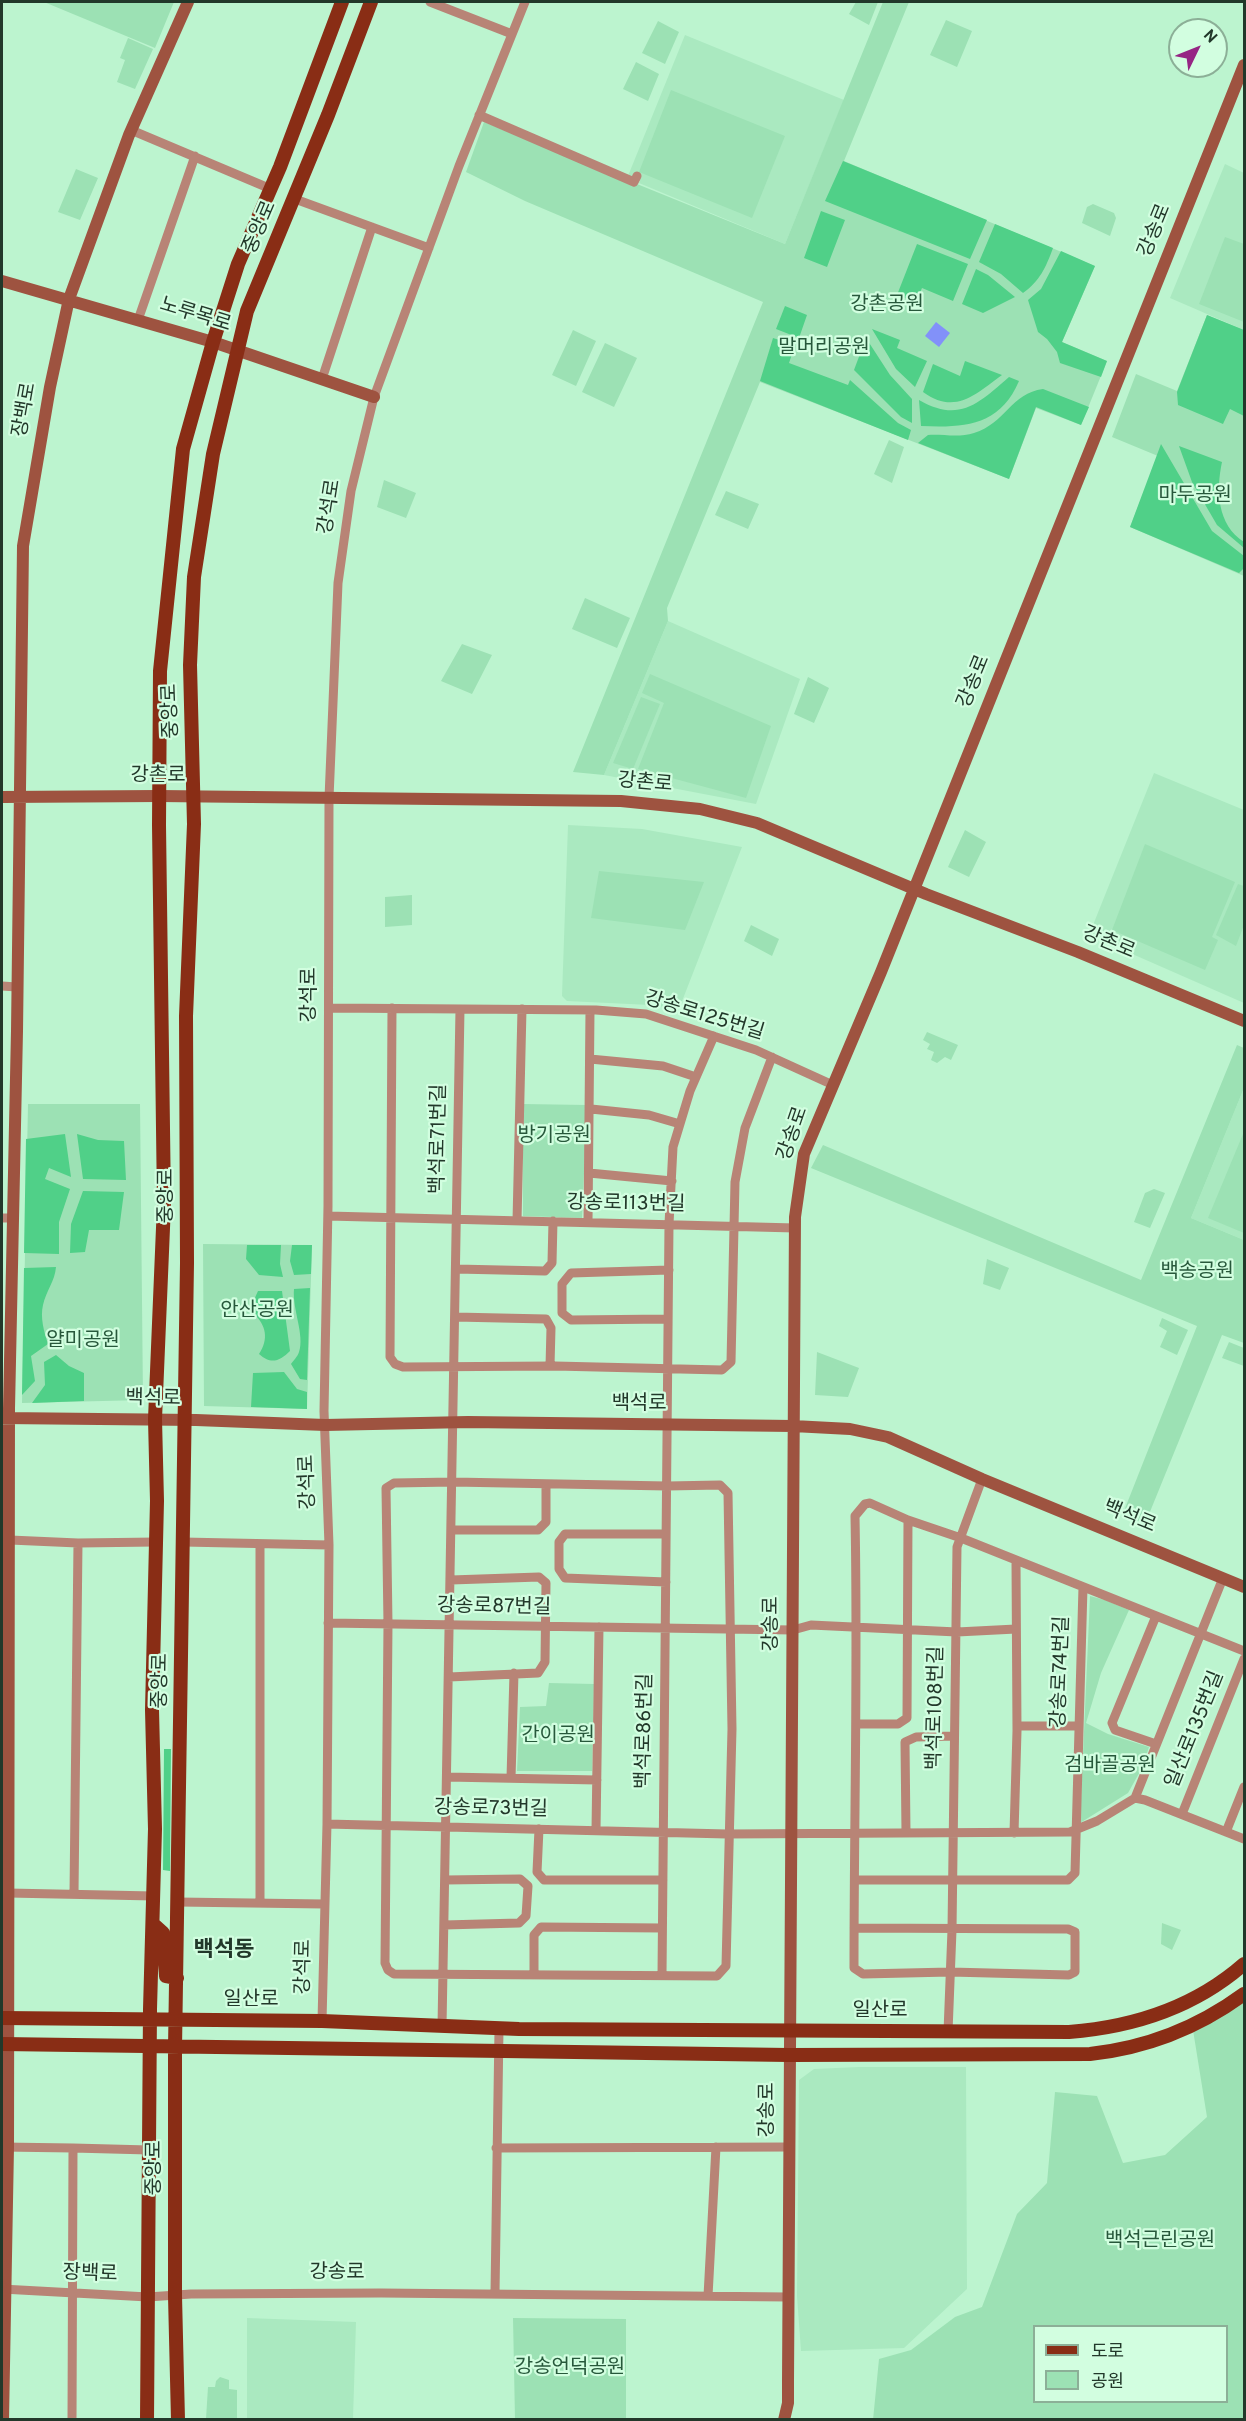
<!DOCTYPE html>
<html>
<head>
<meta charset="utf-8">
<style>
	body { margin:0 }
	#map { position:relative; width:1246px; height:2421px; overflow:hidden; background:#bcf4cf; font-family:Overpass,"Noto Sans KR",sans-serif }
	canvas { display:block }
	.frame { position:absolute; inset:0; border:3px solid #22382a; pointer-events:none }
	.legend { position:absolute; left:1033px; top:2325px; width:195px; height:78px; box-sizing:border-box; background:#d2fee0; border:2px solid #8caf97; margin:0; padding:8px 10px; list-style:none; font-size:18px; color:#22382a }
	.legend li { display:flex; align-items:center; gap:12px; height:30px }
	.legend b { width:30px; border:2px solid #8caf97 }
	.north { position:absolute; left:1168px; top:18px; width:60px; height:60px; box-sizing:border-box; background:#d2fee0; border:2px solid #8caf97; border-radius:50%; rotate:47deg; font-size:16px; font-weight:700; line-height:24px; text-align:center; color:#22382a }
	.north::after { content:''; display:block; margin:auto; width:21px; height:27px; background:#962584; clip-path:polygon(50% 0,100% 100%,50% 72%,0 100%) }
</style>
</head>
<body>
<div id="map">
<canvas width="1246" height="2421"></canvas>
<div class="frame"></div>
<ul class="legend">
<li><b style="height:8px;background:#892d15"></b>도로</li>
<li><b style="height:16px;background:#9ce1b4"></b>공원</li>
</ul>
<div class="north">N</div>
</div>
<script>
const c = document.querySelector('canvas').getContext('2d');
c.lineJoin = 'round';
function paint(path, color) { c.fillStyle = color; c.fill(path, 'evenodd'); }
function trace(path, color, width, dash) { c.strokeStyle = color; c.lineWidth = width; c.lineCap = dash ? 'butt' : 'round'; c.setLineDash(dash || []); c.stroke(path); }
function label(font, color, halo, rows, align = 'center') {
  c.font = font + ' Overpass,"Noto Sans KR",sans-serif'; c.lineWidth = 4.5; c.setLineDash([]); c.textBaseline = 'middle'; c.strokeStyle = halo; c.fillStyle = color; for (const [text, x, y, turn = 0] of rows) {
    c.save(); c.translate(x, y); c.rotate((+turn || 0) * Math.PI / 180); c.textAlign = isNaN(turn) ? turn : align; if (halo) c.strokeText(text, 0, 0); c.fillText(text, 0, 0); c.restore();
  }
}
paint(new Path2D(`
	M685,35L844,100L785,244L639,183L640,181L628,176Z
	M1225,164L1244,173V330L1170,298Z
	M668,621L800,679L756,804L604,775Z
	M1154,773L1244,810V1003L1089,935Z
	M568,825L642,829L742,847L679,1009L650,1005L567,1001L562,996Z
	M1244,1088V1240L1191,1218Z
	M859,2067H966L967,2289L904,2348L801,2351L797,2296L799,2080L814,2069Z
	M247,2318L356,2322L353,2419H247Z`), '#aae9c0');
paint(new Path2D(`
	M44,2H174L155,48Z
	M856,2H878L869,25L849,14Z
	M883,2H909L844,161L1095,266L1062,342L1107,361L1081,425L1036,408L1009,479L760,382L667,608L668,621L604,775L573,772L763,302L525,201L466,172L484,122L785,244Z
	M946,20L972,31L957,67L930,55Z
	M658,21L679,32L665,64L642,53Z
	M128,38L153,49L135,89L117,82L125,60L120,58Z
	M636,62L659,74L648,101L623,89Z
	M671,90L785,136L752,218L639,172Z
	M76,169L98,178L80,220L58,212Z
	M1093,204L1114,213L1116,218L1110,236L1082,223L1087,207Z
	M1225,237L1244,244V322L1199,304Z
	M1207,315L1244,330V576L1130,527L1158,456L1112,437L1136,374L1177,391Z
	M573,330L596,341L576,386L552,375Z
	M605,343L637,358L614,407L582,392Z
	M889,440L904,447L892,483L874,474Z
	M384,480L416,493L406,518L377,507Z
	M726,491L759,504L748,529L715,515Z
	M585,598L630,618L617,648L572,629Z
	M462,644L492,655L472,694L441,681Z
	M650,674L771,726L746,798L638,769L664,703L642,693Z
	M808,677L829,688L814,723L794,714Z
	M641,697L660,704L633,769L613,763Z
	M965,830L986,842L969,877L948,867Z
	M1145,844L1235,882L1212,937L1218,940L1205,970L1112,930Z
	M599,871L704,882L685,930L591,918Z
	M1238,884L1244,886V925L1236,946L1216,935Z
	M412,895V925L385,927V897Z
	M751,925L779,939L772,956L744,941Z
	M927,1032L958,1045L951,1060L945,1057L937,1063L931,1060L934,1052L927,1049L930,1044L923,1040Z
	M1237,1045L1244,1048V1088L1191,1218L1244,1240V1343L1222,1335L1145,1524L1122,1516L1197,1326L811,1168L823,1145L1141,1280Z
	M28,1104H140L143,1400L22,1403Z
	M523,1104L587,1105L582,1218L523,1216Z
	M1243,1134L1244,1135V1233L1208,1218Z
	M1154,1189L1165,1193L1150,1228L1134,1222L1145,1193Z
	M203,1244L312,1245L307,1409L204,1406Z
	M987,1259L1009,1268L1000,1290L983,1284Z
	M1162,1318L1188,1330L1177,1355L1160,1347L1167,1331L1159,1326Z
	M1229,1342L1244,1348V1366L1222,1358Z
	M817,1352L859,1368L848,1397L815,1395Z
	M1090,1596L1105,1600L1129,1610L1101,1673L1086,1723L1108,1734L1149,1747L1142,1768L1128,1793L1080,1823Z
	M549,1683L594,1684L592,1771H517L520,1707L546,1706Z
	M1162,1923L1181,1930L1172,1950L1161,1944Z
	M1244,1994V2419L873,2420L879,2359L911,2350L955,2317L982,2307L1017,2214L1047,2183L1055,2092L1097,2096L1123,2163L1165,2155L1207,2117L1193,2030ZM1034,2326H1226V2402H1034Z
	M513,2318L626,2319V2419H515Z
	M220,2377L229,2380V2389L237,2390V2419H206L208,2387H215L216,2381Z`), '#9ce1b4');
paint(new Path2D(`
	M843,161L987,220L970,259L825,201Z
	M821,211L845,220L827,267L804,258Z
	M995,224L1053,248C1046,267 1040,281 1023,293L1001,274L979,262Z
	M917,244L968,264L953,301L922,288L916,302L897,295Z
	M1061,251L1095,266L1062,342L1107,361L1101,377L1060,363L1057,352L1047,339L1038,332L1028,300L1041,289Z
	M976,269L988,275L1015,297L983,313L962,304Z
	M785,306L807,315L799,338L776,329Z
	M1207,315L1244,330V416L1230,409L1223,424L1178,405L1177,392Z
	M872,329L900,340L897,348L927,361L915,387L896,369Z
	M773,338L795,345L789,363L848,385L850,380L898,423L911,430L908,440L760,381Z
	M866,338L890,375L912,399V423L901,417L854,370Z
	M965,361L1002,375C975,395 955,415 923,392L933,364L960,376Z
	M1009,377L1019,381C1000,426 964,428 921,426L919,400C959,423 978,404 1009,377Z
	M1043,389L1089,407L1081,425L1036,407L1009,479L918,443L928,435C943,434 959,438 974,433C1006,423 1011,393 1043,389Z
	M1161,444L1212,531L1244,556V568L1239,573L1130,527Z
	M1179,446L1222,462C1216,490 1217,525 1244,542V548L1217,525L1192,482Z
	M65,1134L71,1177L49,1168L45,1179L70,1189L59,1222V1254L24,1253L26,1139Z
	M77,1134L98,1140L124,1141L126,1180L83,1179Z
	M83,1191L124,1192L119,1230H89L85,1252L70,1253L71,1224Z
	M247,1245H281L280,1264L283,1277L259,1275L246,1259Z
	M292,1245H312L311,1274L294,1275L290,1261Z
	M56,1267C55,1281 46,1291 43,1305C40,1317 44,1332 48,1344L31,1356L35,1381L22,1395L24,1268Z
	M310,1288L307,1380L300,1379L291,1364C293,1361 298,1356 299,1352C305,1335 292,1309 294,1289Z
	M258,1291H282L290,1351C280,1361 271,1365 259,1354C269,1339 266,1325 254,1314L253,1302Z
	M56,1355L69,1366L84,1373V1401L32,1403L45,1385L44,1362Z
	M284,1372L297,1389L307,1392V1409L251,1407L253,1373Z
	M164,1749H171L170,1871L163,1870Z`), '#50d088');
paint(new Path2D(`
	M936,322L950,333L939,347L925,336Z`), '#8291f9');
trace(new Path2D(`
	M430,2L512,34
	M479,115L634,182L637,176
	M131,130L271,189
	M295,199L429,248
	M138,320L195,156
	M322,379L372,227
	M2,986L17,987
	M329,1008L596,1010L646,1014L756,1050L833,1085
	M392,1008L390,1357L395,1364L403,1367L555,1366L722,1370L731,1362L735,1182L745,1128L772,1057
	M590,1059L663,1066L696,1077
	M591,1109L649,1115L680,1124
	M589,1173L672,1181
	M328,1216L795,1228
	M2,1218H12
	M517,1221L522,1009
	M588,1222L590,1010
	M456,1269L545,1271L552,1263L553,1221
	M455,1317L546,1319L551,1328L550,1366
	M668,1319L571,1320L562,1313V1284L571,1273L669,1270
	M453,1482L667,1486L720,1485L728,1493L732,1729L726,1966L717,1976L394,1974L388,1970L385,1963L388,1624L386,1488L394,1483Z
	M452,1530H538L546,1522V1485
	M10,1540L78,1543L156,1542
	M183,1542L329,1545
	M260,1544V1902
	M666,1582L565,1578L559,1569V1542L565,1534H666
	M1156,1616L1112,1723L1115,1730L1156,1744
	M328,1623L793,1630L811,1625L957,1632L1016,1629
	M449,1677L538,1673L545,1662L546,1583L539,1577L451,1580
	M857,1724H898L907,1718L908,1520
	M1017,1726H1079
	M447,1777L597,1780
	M511,1778L514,1673
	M1135,1798L1145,1800L1244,1839
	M1182,1814L1244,1659
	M327,1824L727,1834L1070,1832L1097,1821L1135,1798L1223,1578
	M539,1829L537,1872L544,1880H663
	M596,1830L599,1627
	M1226,1832L1244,1787
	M906,1833L905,1742L916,1737L954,1736
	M1014,1833L1017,1731L1016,1561
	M856,1880H1068L1075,1873L1083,1587
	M8,1893L154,1896
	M74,1893L78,1543
	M178,1902L324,1904
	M444,1925L519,1923L526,1916L528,1886L520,1879L445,1880
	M854,1928L1068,1929L1075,1932V1972L1069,1975L950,1972L863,1974L854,1968C854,1817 858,1666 855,1516L865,1504L870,1503L908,1520L961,1538L1244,1651
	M534,1974V1935L541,1927L662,1928
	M662,1975L669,1224L673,1147L690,1091L714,1036
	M322,2021L327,1824L329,1545L324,1411L328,1206L329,798L338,583L351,491L374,397L459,166L525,2
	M442,2026L460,1009
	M948,2032L952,1930L957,1547L982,1479
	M2,2147L73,2148L72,2420
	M73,2148L149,2150
	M496,2148L789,2147
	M2,2289L148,2297L191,2294L381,2293L788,2297
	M495,2293L499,2029
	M708,2296L716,2147`), '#b88476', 9);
trace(new Path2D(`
	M2,281L213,342L374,397
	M2,797L159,796L621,801L700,809L757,823L926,894L1078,952L1244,1021
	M3,1418L196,1420L325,1425L468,1422L793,1426L850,1429L888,1437L982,1479L1244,1587
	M3,2420L8,2147L9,1408L17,1031L23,546L50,387L69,299L129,135L188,2
	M784,2420L788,2403V2379L795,1217L804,1154L881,972L1244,65`), '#9e5340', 12);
trace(new Path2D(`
	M153,1924L163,1933L166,1976L177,1978
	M2,2018L322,2021L519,2029L1069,2032C1133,2027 1195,2007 1244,1964
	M2,2044L789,2055L1090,2054C1146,2048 1199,2027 1244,1994
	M147,2420L150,2009L155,1829L152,1710L157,1501L155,1419L164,1204L159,825L160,671L183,449L213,342L238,264L280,167L342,2
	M178,2420L175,2296V2048L187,1263L186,1016L194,824L190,665L194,577L213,454L247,311L328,115L371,2`), '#892d15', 14);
label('20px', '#22382a', '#d2fee0', [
	["중앙로",261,228,-67],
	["강송로",1156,231,-68],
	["노루목로",195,316,17],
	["장백로",26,410,-80],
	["강석로",331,507,-81],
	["강송로",975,682,-68],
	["중앙로",172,711,-92],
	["강촌로",158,777],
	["강촌로",645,784,5],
	["강촌로",1108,944,22],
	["강석로",311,995,-90],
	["강송로125번길",704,1017,17],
	["강송로",794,1134,-71],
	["백석로71번길",440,1139,-89],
	["중앙로",168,1196,-90],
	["강송로113번길",626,1205,1],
	["백석로",153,1400,1],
	["백석로",639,1405],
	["강석로",309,1482,-92],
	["백석로",1129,1518,22],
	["강송로87번길",494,1608,1],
	["강송로",773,1624,-90],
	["강송로74번길",1062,1672,-88],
	["중앙로",162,1681,-89],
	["백석로108번길",937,1708,-89],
	["일산로135번길",1196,1730,-68],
	["백석로86번길",646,1731,-89],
	["강송로73번길",491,1810,1],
	["강석로",305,1967,-89],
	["일산로",251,2001],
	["일산로",880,2012],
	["강송로",769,2110,-90],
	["중앙로",156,2168,-90],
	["강송로",337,2274],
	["장백로",90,2275,2]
]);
label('20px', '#27583b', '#d2fee0', [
	["강촌공원",887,306],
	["말머리공원",824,349],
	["마두공원",1195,497],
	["방기공원",554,1137],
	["백송공원",1197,1273],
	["안산공원",257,1312],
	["얄미공원",83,1342],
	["간이공원",558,1737],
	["검바골공원",1110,1767],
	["백석근린공원",1160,2242],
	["강송언덕공원",570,2369]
]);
label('bold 22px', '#22382a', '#d2fee0', [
	["백석동",224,1952]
]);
</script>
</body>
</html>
